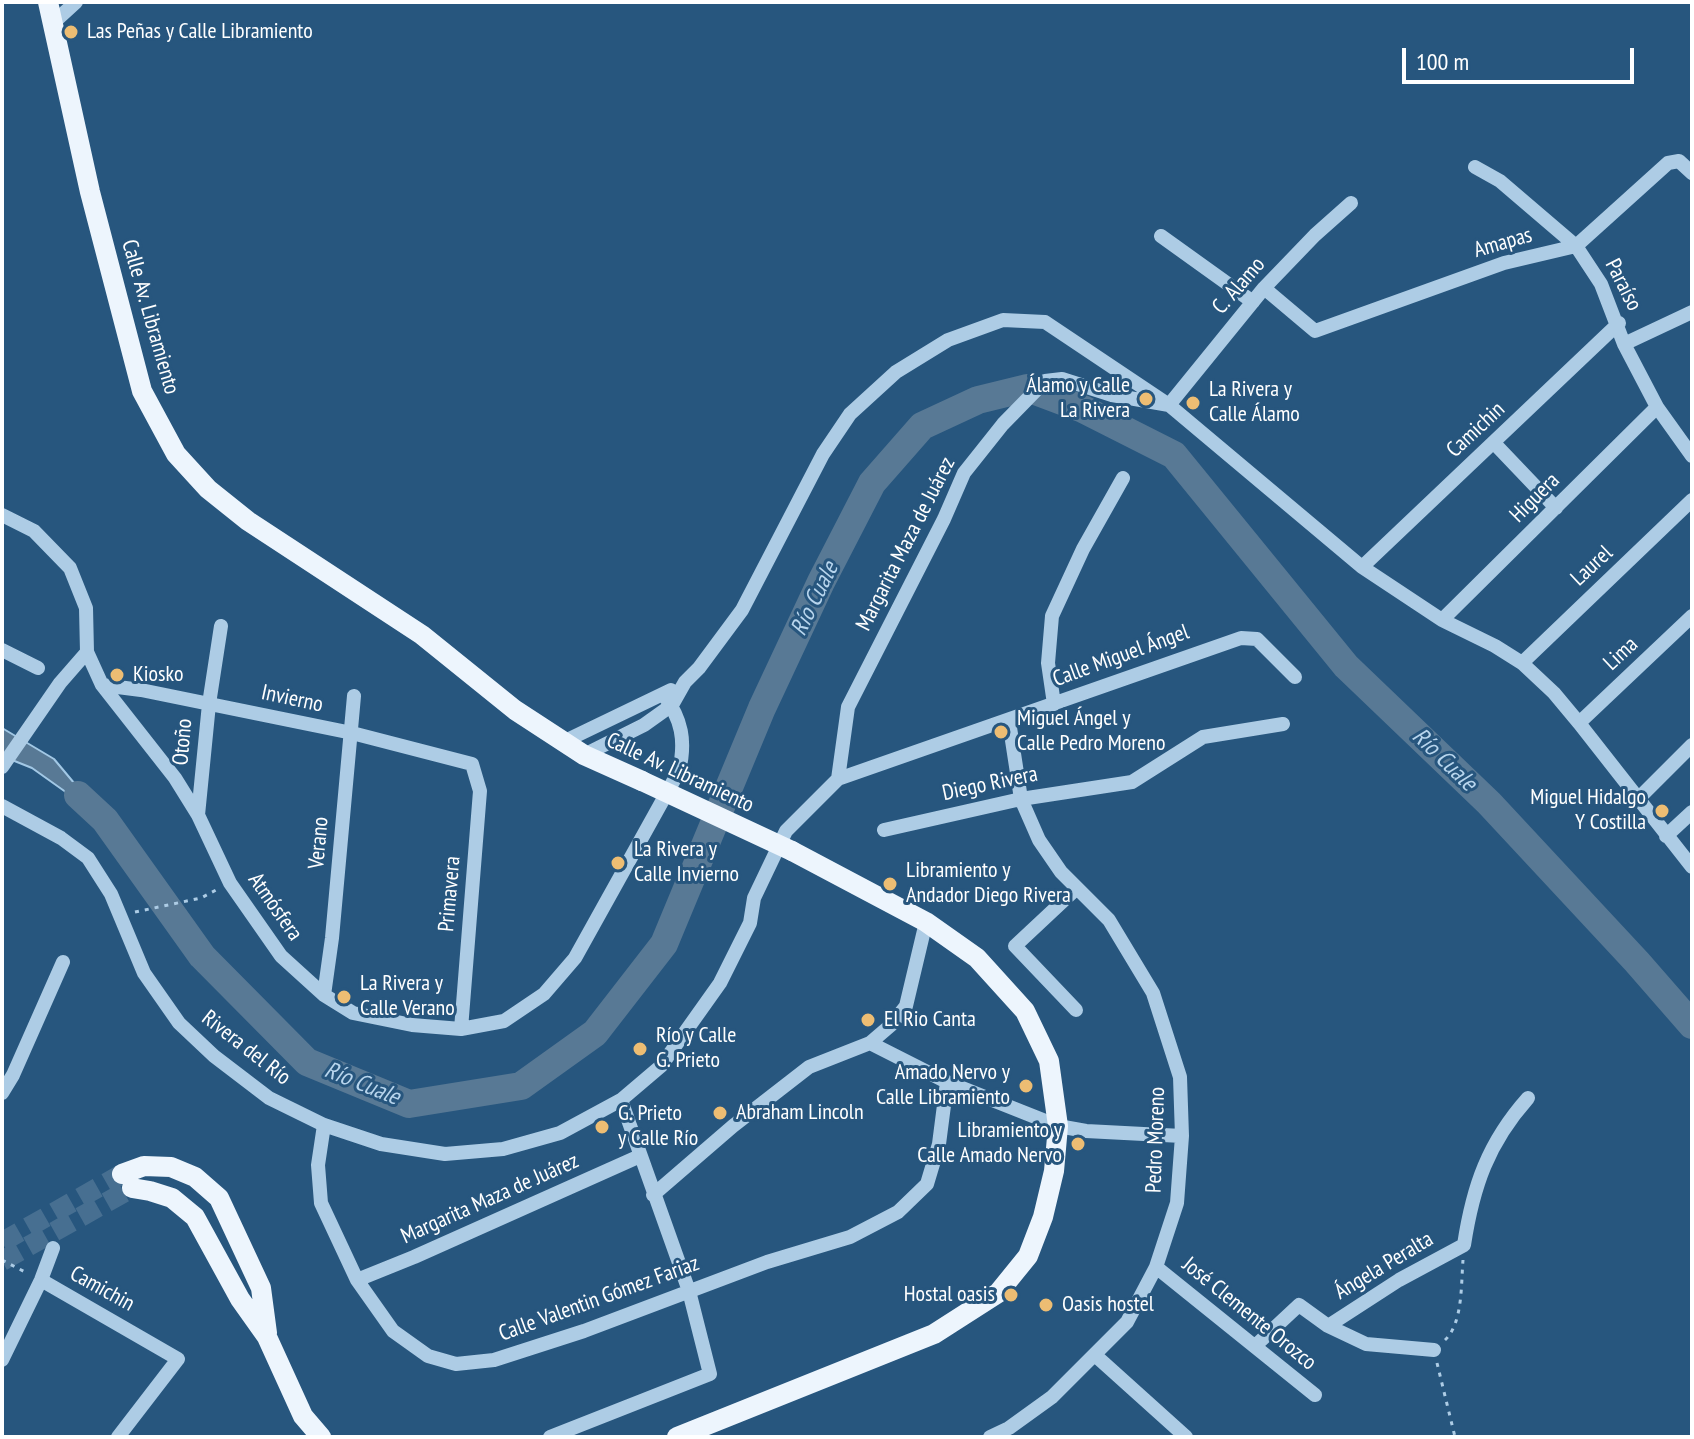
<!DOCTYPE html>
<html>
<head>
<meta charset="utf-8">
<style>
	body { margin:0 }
	#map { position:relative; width:1694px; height:1439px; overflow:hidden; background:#27567e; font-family:"PT Sans Narrow",sans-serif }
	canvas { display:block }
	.frame { position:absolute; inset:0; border:4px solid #fff; pointer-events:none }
	.scale { position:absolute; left:1402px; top:48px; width:232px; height:36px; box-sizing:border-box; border:4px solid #fff; border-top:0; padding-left:10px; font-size:24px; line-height:28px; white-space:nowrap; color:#fff; -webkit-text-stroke:6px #27567e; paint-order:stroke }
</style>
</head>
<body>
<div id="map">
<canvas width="1694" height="1439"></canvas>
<div class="frame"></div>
<div class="scale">100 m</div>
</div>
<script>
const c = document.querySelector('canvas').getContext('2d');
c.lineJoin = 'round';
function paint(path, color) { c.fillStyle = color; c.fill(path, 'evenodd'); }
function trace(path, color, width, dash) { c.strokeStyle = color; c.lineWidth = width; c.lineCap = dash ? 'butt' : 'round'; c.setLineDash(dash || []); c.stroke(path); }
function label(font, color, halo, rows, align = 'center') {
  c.font = font + ' "PT Sans Narrow",sans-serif'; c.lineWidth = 6; c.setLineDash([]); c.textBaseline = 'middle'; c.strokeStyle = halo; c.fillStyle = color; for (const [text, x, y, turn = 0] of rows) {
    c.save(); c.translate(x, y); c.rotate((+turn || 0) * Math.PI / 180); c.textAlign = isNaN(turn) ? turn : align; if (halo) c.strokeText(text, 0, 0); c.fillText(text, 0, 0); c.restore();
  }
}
const water = new Path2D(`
	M2,728L54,759L105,820L32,768L2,756Z`);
paint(water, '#587995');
trace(water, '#a2c8e5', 2);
trace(new Path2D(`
	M78,795L105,820L202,956L307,1062L409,1104L521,1086L595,1033L664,944L762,708L821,582L872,483L922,426L978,400L1027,388L1083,409L1174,455L1346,666L1489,803L1637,962L1692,1025`), '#587995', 28);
trace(new Path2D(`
	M2,1242L122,1174
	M2,1261L132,1188`), '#476f91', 20, [20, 10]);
trace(new Path2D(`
	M135,912L201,898L216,890
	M2,1260L27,1273
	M1445,1340C1463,1323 1461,1284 1463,1260
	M1437,1363L1455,1437`), '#adcce5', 3, [4, 6]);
trace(new Path2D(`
	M53,23L76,2
	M1475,167L1500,181L1576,246L1601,284L1624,344L1657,407L1692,456
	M1161,236L1253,302
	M1264,288L1315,331L1504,263L1576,246L1668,163L1679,161L1692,173
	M1624,344L1692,312
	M1494,443L1556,508
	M2,515L34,531L70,568L86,608L87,652L102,685L175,778L198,815L230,883L281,956L324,995L353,1013L412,1025L461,1029L504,1021L544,994L575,958L679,771C686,741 682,719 663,694
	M1362,567L1619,323
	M1442,620L1657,407
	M2,650L38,668
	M1522,663L1692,500
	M102,685L141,690L352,733L472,764L480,791L461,1029
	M1054,704L1048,663L1052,616L1083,549L1123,478
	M1579,723L1692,616
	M563,742L671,690
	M584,755L644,725L672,705L685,682L699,668L742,610L823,454L850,414L896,372L948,340L1003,320L1045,322L1169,405L1362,567L1442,620L1495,646L1522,663L1554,693L1579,723L1692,867
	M2,767L60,683L87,652
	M838,779L848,707L944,519L964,473L1003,424L1045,381L1062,379L1112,395L1169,405L1264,288L1315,235L1351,203
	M1638,799L1692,745
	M2,806L61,838L88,858L111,894L144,973L179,1023L214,1056L269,1098L324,1125L381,1144L445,1154L503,1149L560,1133L621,1100L661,1066L720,983L750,923L754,898L786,831L838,779L1241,638L1257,639L1295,677
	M198,815L209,704L221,626
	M884,830L1021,799L1132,782L1203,737L1283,724
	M1666,836L1692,812
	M324,995L332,938L354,696
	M1076,1010L1015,946L1077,888
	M870,1043L947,1082L1058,1126L1086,1131L1182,1136
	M2,1093L13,1075L63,962
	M324,1125L318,1165L321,1203L357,1280L393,1331L428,1356L456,1364L494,1360L584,1331L767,1262L850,1237L898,1212L927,1184L939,1144L947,1082
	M653,1195L733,1126L809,1067L870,1043L891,1025L906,1006L926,922
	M1156,1267L1315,1395
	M41,1280L178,1359L118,1437
	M357,1280L414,1257L640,1156
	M1328,1326L1399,1280L1464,1245C1473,1186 1488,1143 1528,1098
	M1255,1346L1299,1305L1328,1326L1366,1344L1434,1350
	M1096,1356L1186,1437
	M2,1360L41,1280L53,1248
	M550,1437L710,1374L689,1291L621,1100
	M990,1437L1009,1428L1052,1397L1127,1322L1156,1267L1177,1203L1182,1136L1180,1077L1153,993L1109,920L1061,872L1039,840L1021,799L1009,721`), '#adcce5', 14);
trace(new Path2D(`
	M48,2L90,192L142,391L176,454L208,489L248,521L422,635L515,710L584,755L642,781
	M122,1174L144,1166L171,1167L195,1177L219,1198L261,1288L267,1333
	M132,1188L150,1191L172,1198L195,1217L240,1299L267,1337L303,1416L321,1437
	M677,1437L934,1334L998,1293L1028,1256L1043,1217L1054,1171L1058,1126L1049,1061L1025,1011L977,958L926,922L792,851`), '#edf5fd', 20);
trace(new Path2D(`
	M642,781L792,851`), '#edf5fd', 20);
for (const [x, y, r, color] of [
	[71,32,8,"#edbd73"],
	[1146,399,8,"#edbd73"],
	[1193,403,8,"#edbd73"],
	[117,675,8,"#edbd73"],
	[1001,732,8,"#edbd73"],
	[1662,811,8,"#edbd73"],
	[618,863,8,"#edbd73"],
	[890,884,8,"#edbd73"],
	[344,997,8,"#edbd73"],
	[868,1020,8,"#edbd73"],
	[640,1049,8,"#edbd73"],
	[1026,1086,8,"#edbd73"],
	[720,1113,8,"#edbd73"],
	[602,1127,8,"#edbd73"],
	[1078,1144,8,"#edbd73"],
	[1011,1295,8,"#edbd73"],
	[1046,1305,8,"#edbd73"]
]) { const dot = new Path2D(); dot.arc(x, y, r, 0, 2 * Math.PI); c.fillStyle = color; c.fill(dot); trace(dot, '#27567e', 3); }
label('22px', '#fff', '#27567e', [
	["Las Peñas y Calle Libramiento",87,32],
	["Álamo y Calle",1130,386,"right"],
	["La Rivera",1130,411,"right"],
	["La Rivera y",1209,390],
	["Calle Álamo",1209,415],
	["Kiosko",133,675],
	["Miguel Ángel y",1017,719],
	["Calle Pedro Moreno",1017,744],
	["Miguel Hidalgo",1646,798,"right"],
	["Y Costilla",1646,823,"right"],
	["La Rivera y",634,850],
	["Calle Invierno",634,875],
	["Libramiento y",906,871],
	["Andador Diego Rivera",906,896],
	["La Rivera y",360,984],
	["Calle Verano",360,1009],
	["El Rio Canta",884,1020],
	["Río y Calle",656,1036],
	["G. Prieto",656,1061],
	["Amado Nervo y",1010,1073,"right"],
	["Calle Libramiento",1010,1098,"right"],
	["Abraham Lincoln",736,1113],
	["G. Prieto",618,1114],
	["y Calle Río",618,1139],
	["Libramiento y",1062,1131,"right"],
	["Calle Amado Nervo",1062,1156,"right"],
	["Hostal oasis",995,1295,"right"],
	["Oasis hostel",1062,1305]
], 'left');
label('22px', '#fff', '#27567e', [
	["Amapas",1503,243,-16],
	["Paraíso",1623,285,63],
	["C. Alamo",1239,286,-49],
	["Calle Av. Libramiento",150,317,74],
	["Camichin",1476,430,-43],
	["Higuera",1535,498,-45],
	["Margarita Maza de Juárez",906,544,-63],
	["Laurel",1592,566,-43],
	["Lima",1621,654,-43],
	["Calle Miguel Ángel",1121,656,-20],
	["Invierno",292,699,12],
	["Otoño",183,742,-85],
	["Calle Av. Libramiento",680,773,25],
	["Diego Rivera",990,784,-12],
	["Verano",319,843,-85],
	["Primavera",450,894,-85],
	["Atmósfera",275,907,55],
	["Rivera del Río",246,1048,38],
	["Pedro Moreno",1156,1140,-88],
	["Margarita Maza de Juárez",490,1199,-24],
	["Ángela Peralta",1384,1266,-31],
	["Camichin",102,1289,29],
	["Calle Valentin Gómez Fariaz",599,1299,-20],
	["José Clemente Orozco",1249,1314,39]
]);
label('italic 24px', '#b8d5ed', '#27567e', [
	["Río Cuale",815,599,-64],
	["Río Cuale",1444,760,44],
	["Río Cuale",362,1084,22]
]);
</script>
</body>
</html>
